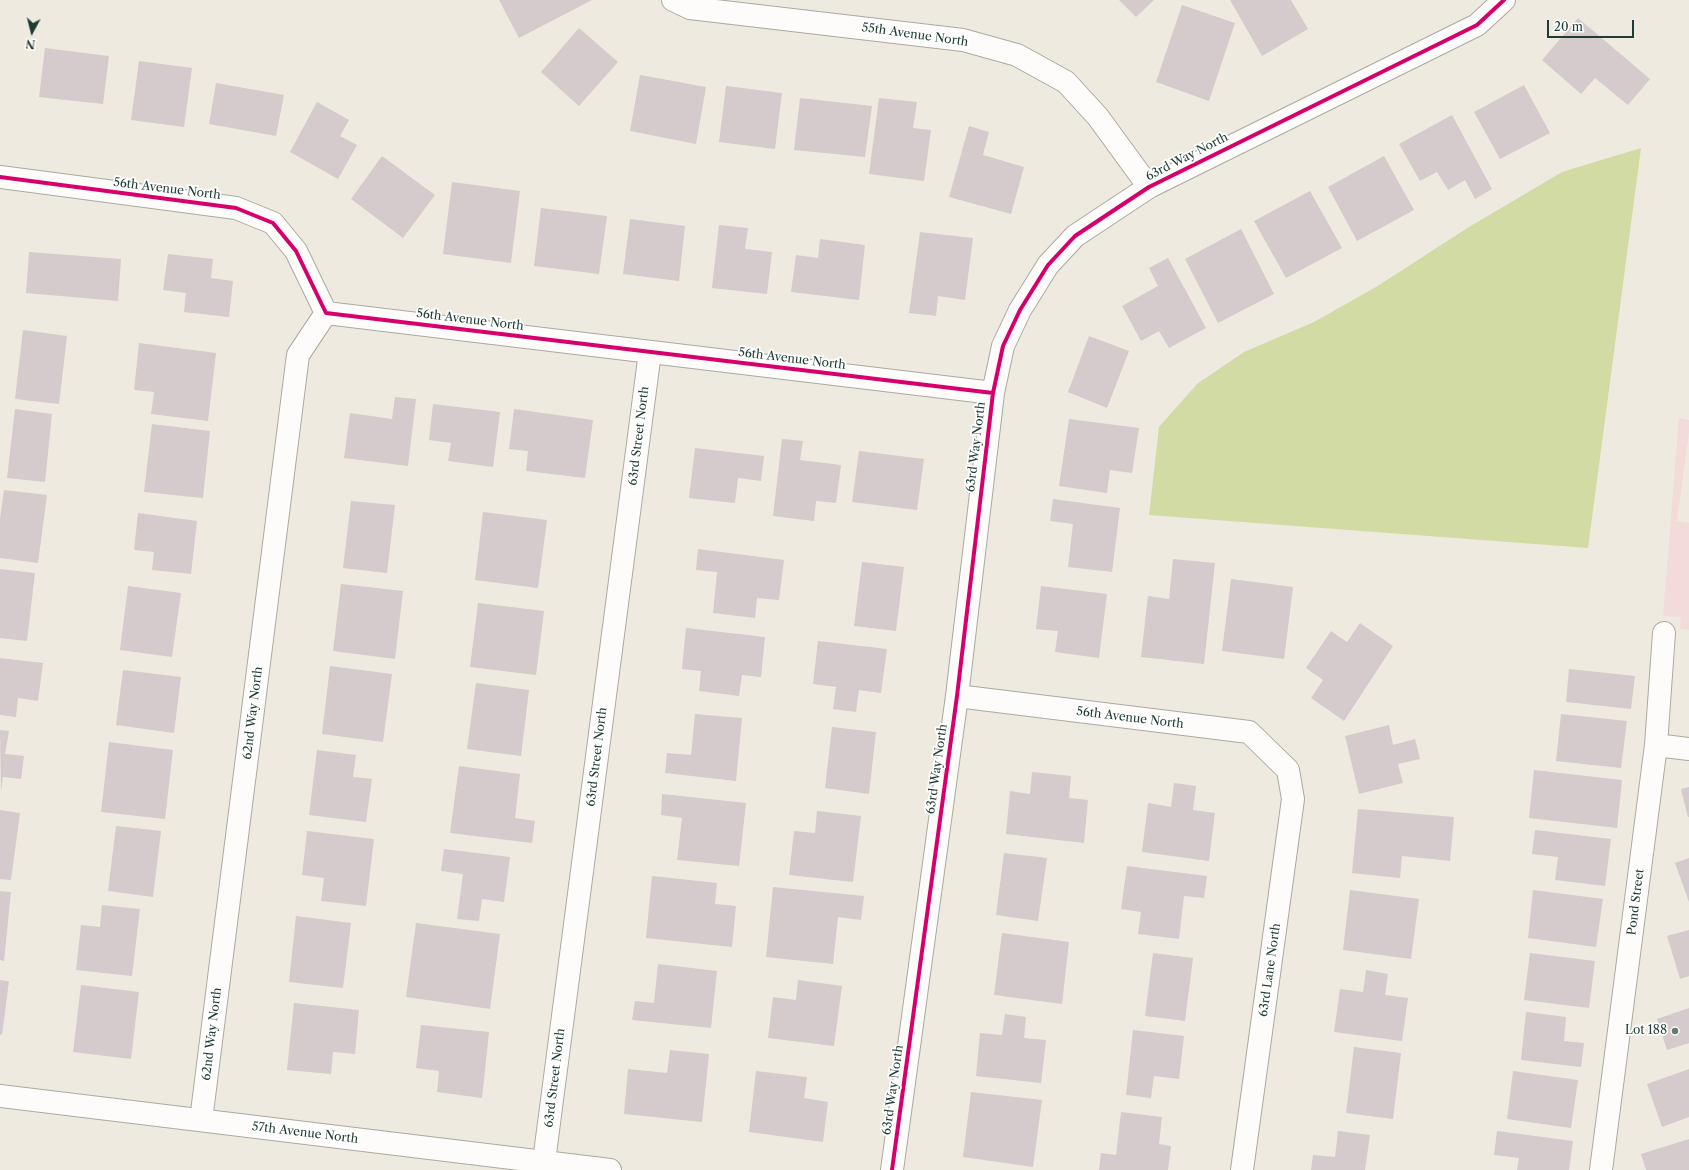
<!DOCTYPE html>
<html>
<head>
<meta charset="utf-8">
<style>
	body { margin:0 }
	#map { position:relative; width:1689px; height:1170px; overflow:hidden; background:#efeadf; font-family:"Libre Caslon Text",serif }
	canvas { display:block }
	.north { position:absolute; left:12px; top:12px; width:40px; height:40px; -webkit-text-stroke:3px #fff; paint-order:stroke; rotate:187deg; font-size:11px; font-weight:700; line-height:16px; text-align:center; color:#1f3d34 }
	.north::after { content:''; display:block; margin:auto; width:14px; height:18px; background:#1f3d34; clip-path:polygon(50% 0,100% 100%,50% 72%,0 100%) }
	.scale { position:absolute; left:1547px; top:20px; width:87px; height:18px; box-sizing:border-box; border:2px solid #1f3d34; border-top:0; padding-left:5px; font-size:12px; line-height:14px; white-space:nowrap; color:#1f3d34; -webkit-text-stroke:3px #fff; paint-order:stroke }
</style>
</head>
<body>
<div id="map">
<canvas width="1689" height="1170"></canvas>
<div class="north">N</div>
<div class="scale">20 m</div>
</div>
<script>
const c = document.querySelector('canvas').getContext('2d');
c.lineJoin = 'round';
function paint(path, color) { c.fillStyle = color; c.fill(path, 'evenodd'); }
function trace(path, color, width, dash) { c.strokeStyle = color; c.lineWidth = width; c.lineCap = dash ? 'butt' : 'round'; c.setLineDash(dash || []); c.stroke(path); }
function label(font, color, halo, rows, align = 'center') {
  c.font = font + ' "Libre Caslon Text",serif'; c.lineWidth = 3.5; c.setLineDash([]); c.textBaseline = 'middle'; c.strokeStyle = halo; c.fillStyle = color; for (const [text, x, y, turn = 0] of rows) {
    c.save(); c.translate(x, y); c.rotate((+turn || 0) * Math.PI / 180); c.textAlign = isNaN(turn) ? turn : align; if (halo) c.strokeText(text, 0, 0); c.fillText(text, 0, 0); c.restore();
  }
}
paint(new Path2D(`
	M1679,418L1689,420V432L1677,521L1689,523V630L1680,629L1681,617L1663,616Z`), '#f3dbda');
paint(new Path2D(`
	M1641,148L1588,548L1149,515L1159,427L1197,384L1244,352L1314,322L1376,287L1469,227L1562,172Z`), '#d2dba4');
paint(new Path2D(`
	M499,0H592L519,38Z
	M1119,0H1154L1136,17Z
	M1230,0H1291L1308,29L1262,56Z
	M1182,5L1235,23L1209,101L1156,82Z
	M1578,18L1650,79L1628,105L1595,78L1581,94L1542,60Z
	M579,28L618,62L579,106L541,72Z
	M45,48L109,56L103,104L39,97Z
	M139,61L192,68L184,127L131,120Z
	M640,75L706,87L696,144L630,131Z
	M216,83L284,95L276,136L209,124Z
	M1524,85L1550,133L1500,159L1474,112Z
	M726,86L782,93L775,149L719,142Z
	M800,98L872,106L865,157L794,150Z
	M879,98L917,102L913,128L931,130L924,181L869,174Z
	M317,102L349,120L340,136L357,145L338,179L290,152Z
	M1452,115L1492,189L1475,199L1465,180L1448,190L1437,172L1420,181L1399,144Z
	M969,126L989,132L983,155L1024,167L1011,214L949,197Z
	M382,156L435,195L403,238L351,199Z
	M1384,156L1414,210L1357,241L1328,187Z
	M452,182L520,191L511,263L443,254Z
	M1310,191L1342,248L1286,278L1254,221Z
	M541,208L607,216L599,274L534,266Z
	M630,219L685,226L679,281L623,274Z
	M719,225L748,228L745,249L772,252L767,294L712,288Z
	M1241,229L1274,294L1218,323L1185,259Z
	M920,232L973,238L965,300L938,296L936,316L909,313Z
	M820,239L865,245L859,300L791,292L796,255L818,258Z
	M29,252L121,259L118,301L26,293Z
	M168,254L213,259L211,278L233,281L229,317L184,312L186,293L163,290Z
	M1168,258L1206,328L1169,348L1159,331L1141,341L1122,306L1158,286L1149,268Z
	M23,330L67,336L59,404L15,399Z
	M1089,336L1129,351L1107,408L1068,392Z
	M139,343L216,353L208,421L151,414L154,392L134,390Z
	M395,397L416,399L408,466L344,458L350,413L392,419Z
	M433,404L500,412L493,467L448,461L451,443L429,440Z
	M15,409L52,414L45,482L7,478Z
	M514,409L593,420L585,478L526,471L528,451L509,449Z
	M1069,419L1139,428L1132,473L1110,470L1107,493L1059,486Z
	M152,424L210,431L203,498L144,492Z
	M782,439L803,441L800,460L841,465L836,503L816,501L814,521L773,516Z
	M695,448L764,456L761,481L738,478L735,503L689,498Z
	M859,451L924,459L917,510L852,502Z
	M4,490L47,495L38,563L0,558V519Z
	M1053,499L1120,508L1112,572L1068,567L1073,524L1050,521Z
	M351,501L395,505L387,573L343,568Z
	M483,512L547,520L538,588L475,580Z
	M138,513L197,521L191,574L152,570L154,552L134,550Z
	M698,549L784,560L779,600L757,598L755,618L713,613L717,572L696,570Z
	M1173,559L1215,563L1204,664L1141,657L1148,596L1169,599Z
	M862,562L904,567L896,631L854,626Z
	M0,569L35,573L27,641L0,638Z
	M1231,579L1293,587L1284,659L1222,651Z
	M341,584L403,591L395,659L333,651Z
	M128,586L181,593L172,657L120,650Z
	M1041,586L1107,594L1099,658L1055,652L1058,631L1036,629Z
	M478,603L544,611L536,675L470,667Z
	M1360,623L1393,646L1344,721L1311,698L1323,680L1306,668L1331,631L1347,642Z
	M686,628L765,637L761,677L742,675L739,696L699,691L701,671L682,669Z
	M818,641L887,649L881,693L859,690L856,712L833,709L836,687L813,684Z
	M0,658L43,663L38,701L18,698L16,717L0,715Z
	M330,666L392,674L383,742L322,734Z
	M1569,669L1635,676L1631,709L1566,702Z
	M123,670L181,677L174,733L116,725Z
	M476,683L529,690L521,756L467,749Z
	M695,714L742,718L736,781L665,773L667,753L691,755Z
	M1561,714L1627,721L1621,768L1556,761Z
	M1389,725L1393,745L1415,739L1420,759L1398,764L1403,783L1359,794L1345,736Z
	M832,727L876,732L869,794L825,788Z
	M0,730L9,731L5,754L24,756L21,779L3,777L1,791Z
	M109,742L173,750L165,819L101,812Z
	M317,750L356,755L353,777L372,779L366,822L309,815Z
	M459,766L520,774L515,818L535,821L532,843L450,833Z
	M1534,770L1622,780L1617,828L1529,818Z
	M1032,772L1071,776L1069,798L1088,800L1084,843L1006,834L1010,791L1030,794Z
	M1174,783L1196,786L1193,810L1215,813L1209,861L1142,852L1148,803L1171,807Z
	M1689,787V817H1688L1681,789Z
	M662,794L746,803L739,866L677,860L682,818L661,815Z
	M1358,809L1454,817L1450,861L1402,856L1400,878L1352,873Z
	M0,810L20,813L11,880L0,879Z
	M817,811L861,816L853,882L789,875L794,831L815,833Z
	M116,826L161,831L153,897L108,891Z
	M1535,830L1611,839L1605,886L1555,880L1558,857L1532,854Z
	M307,831L374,839L366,906L321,901L324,878L302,875Z
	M444,849L510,857L504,902L482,899L479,921L457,919L463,874L441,871Z
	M1004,853L1047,858L1038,921L996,915Z
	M1689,858V902L1675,863Z
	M1127,866L1207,876L1204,898L1184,896L1179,939L1138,934L1141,912L1121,909Z
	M652,876L717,883L715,904L736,906L732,947L646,938Z
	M773,887L864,896L861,920L838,917L833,964L766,957Z
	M1350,890L1419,899L1411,959L1343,950Z
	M1533,890L1603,899L1596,947L1528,938Z
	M0,891L11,892L4,961L0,960Z
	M102,905L140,909L132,976L76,970L81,925L100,927Z
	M296,916L351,923L343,988L289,982Z
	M416,923L500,934L490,1009L406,997Z
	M1689,930V976L1680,979L1667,936Z
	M1002,933L1069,942L1062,1004L994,995Z
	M1153,953L1193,958L1185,1021L1145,1016Z
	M1530,953L1595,961L1589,1008L1524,1000Z
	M658,964L717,971L711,1028L632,1020L635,1001L654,1003Z
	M1366,970L1388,974L1385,995L1408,998L1402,1041L1334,1032L1340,989L1363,992Z
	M0,980L9,981L2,1035L0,1034Z
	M798,980L842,986L834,1046L768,1038L773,997L796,1000Z
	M81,985L139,992L131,1059L73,1052Z
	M294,1003L359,1010L355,1054L333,1052L331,1074L287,1070Z
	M1689,1008V1043L1667,1050L1657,1019Z
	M1526,1012L1566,1017L1564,1041L1584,1043L1581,1067L1521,1060Z
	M1005,1014L1026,1017L1024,1038L1046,1040L1041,1083L976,1076L980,1033L1002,1035Z
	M421,1025L489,1032L482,1098L437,1092L439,1071L416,1068Z
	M1133,1030L1184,1036L1179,1079L1154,1076L1151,1098L1126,1095Z
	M1354,1047L1401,1053L1393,1119L1346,1113Z
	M670,1050L709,1054L702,1122L624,1114L628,1069L667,1073Z
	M1689,1069V1117L1662,1127L1647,1084Z
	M756,1071L807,1077L804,1098L828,1102L823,1142L749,1132Z
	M1513,1071L1578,1080L1571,1128L1507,1119Z
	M971,1092L1042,1100L1033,1167L963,1157Z
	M1121,1112L1162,1117L1159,1144L1171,1146L1168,1170H1099L1101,1153L1116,1155Z
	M1338,1131L1370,1135L1365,1170H1311L1313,1155L1335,1157Z
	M1497,1131L1573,1141L1569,1170H1517L1519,1158L1494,1155Z
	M1689,1139V1170H1646L1641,1154Z`), '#d5cacc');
const street = new Path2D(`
	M673,0L690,8L963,40L1017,55L1066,82L1098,117L1149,187
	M0,177L236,208L273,223L296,251L326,313L993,393
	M957,696L1249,732L1288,770L1293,799L1242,1170
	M1656,745L1689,749
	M0,1096L610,1170
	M201,1120L298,355L326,313
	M544,1161L650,352
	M892,1170L957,696L993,393L1003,346L1020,310L1048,265L1075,236L1149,187L1477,25L1504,0
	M1601,1170L1656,745L1664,633`);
trace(street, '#a9aaa2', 24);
trace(street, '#fdfcfa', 22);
trace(new Path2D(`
	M0,177L236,208L273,223L296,251L326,313L993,393
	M892,1170L957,696L993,393L1003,346L1020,310L1048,265L1075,236L1149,187L1477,25L1504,0`), '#d6006c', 4);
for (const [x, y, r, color] of [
	[1675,1031,4,"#687a70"]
]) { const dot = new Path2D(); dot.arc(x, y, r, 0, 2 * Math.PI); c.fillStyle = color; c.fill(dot); trace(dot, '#fff', 1.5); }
label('12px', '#1f3d34', '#fff', [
	["55th Avenue North",915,35,8],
	["63rd Way North",1187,157,-27],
	["56th Avenue North",167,189,7],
	["56th Avenue North",470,320,7],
	["56th Avenue North",792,359,7],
	["63rd Street North",639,436,-83],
	["63rd Way North",976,447,-83],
	["62nd Way North",253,713,-83],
	["56th Avenue North",1130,718,7],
	["63rd Street North",597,757,-83],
	["63rd Way North",937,769,-82],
	["Pond Street",1636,902,-83],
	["63rd Lane North",1270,970,-82],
	["62nd Way North",212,1034,-83],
	["63rd Street North",555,1078,-83],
	["63rd Way North",893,1090,-82],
	["57th Avenue North",305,1133,7]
]);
label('12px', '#1f3d34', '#fff', [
	["Lot 188",1667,1031]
], 'right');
</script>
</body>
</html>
